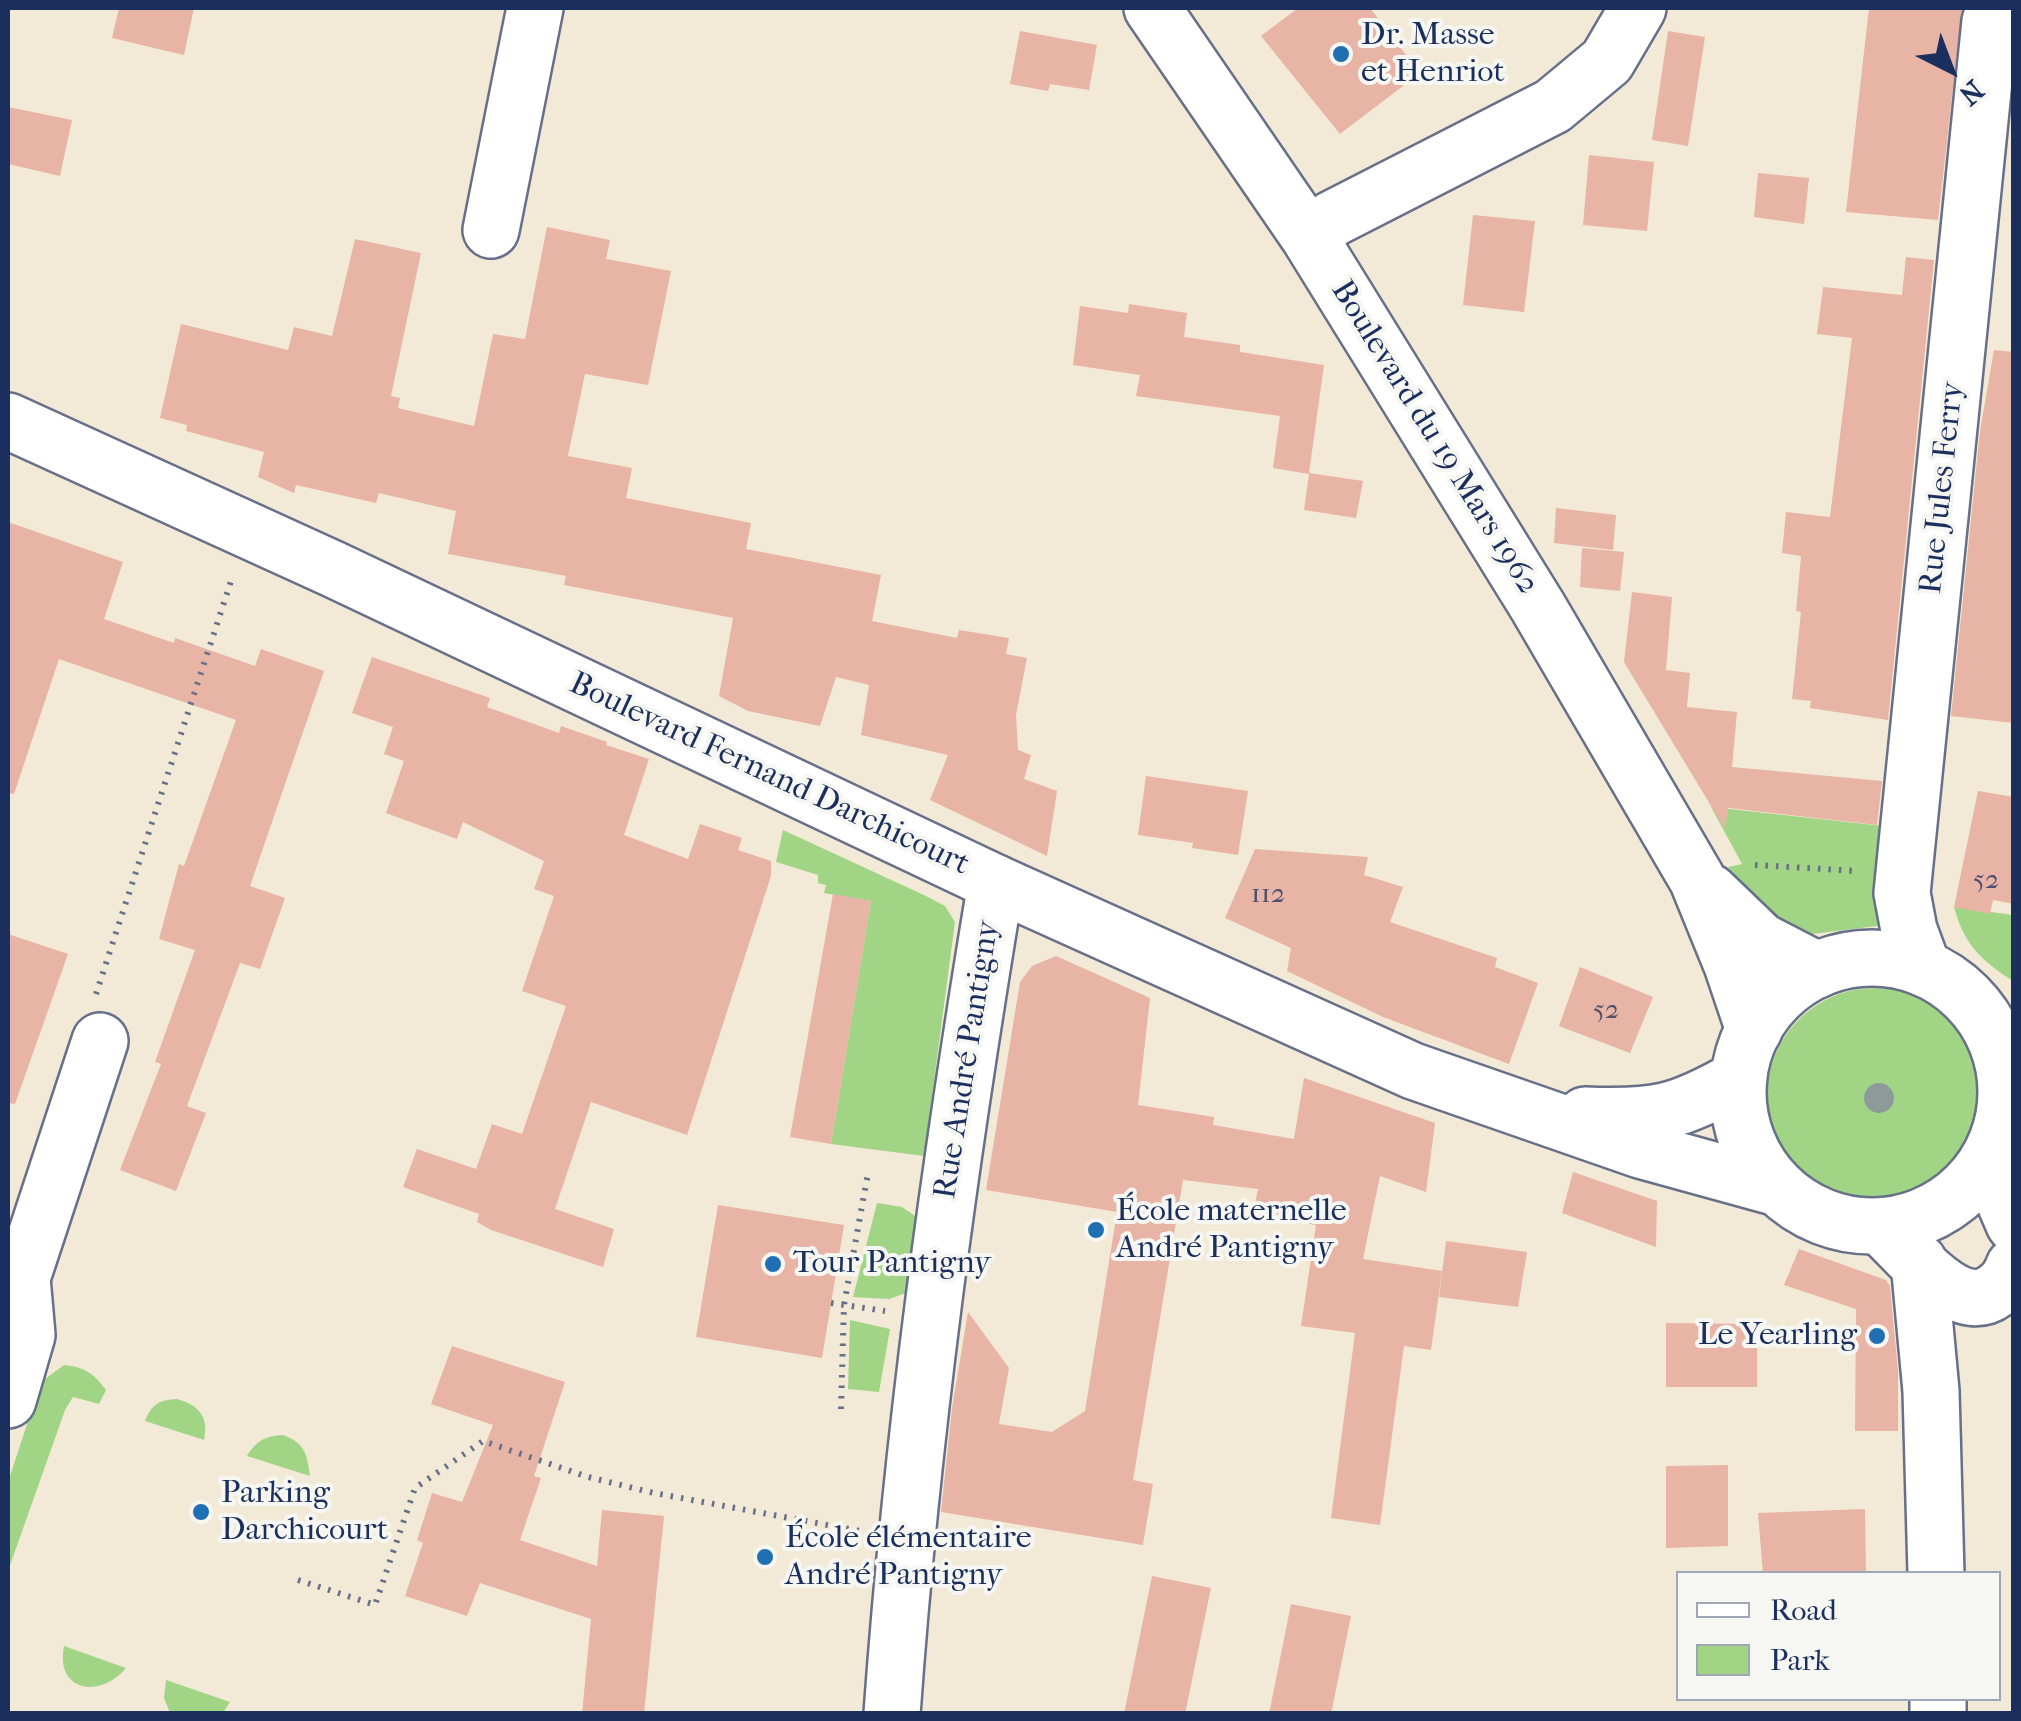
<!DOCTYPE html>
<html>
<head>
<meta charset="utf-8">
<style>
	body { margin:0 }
	#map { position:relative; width:2021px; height:1721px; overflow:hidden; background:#f2ead7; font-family:"IM FELL French Canon",serif }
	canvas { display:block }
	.frame { position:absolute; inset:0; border:10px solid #1b2f5e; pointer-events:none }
	.legend { position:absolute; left:1676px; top:1571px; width:325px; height:130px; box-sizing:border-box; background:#f6f6f2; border:2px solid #9ea6b7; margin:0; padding:12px 18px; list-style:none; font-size:30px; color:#1b2f5e }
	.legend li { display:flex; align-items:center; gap:20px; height:50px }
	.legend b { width:50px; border:2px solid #9ea6b7 }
	.north { position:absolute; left:1901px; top:20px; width:100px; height:100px; -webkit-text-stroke:8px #f6f6f2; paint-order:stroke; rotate:138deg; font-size:28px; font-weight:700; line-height:40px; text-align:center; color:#1b2f5e }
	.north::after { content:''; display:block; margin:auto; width:35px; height:45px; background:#1b2f5e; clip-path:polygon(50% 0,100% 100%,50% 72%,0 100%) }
</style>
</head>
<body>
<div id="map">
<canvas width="2021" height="1721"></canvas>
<div class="frame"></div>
<ul class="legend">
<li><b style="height:12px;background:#fff"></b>Road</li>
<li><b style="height:28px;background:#a1d585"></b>Park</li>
</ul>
<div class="north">N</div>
</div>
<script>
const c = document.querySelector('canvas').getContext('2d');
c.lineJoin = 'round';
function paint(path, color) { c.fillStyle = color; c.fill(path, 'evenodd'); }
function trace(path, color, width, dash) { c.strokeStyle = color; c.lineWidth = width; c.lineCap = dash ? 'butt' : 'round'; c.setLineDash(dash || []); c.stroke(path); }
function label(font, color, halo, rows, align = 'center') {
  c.font = font + ' "IM FELL French Canon",serif'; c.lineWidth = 8; c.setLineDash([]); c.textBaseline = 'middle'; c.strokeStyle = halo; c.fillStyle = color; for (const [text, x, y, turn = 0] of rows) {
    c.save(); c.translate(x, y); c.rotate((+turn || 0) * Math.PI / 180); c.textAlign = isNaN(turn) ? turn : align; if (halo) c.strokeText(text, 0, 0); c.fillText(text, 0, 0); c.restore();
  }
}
paint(new Path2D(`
	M1711,807L1883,826L1885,925L1804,935L1768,917L1728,867L1742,864Z
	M783,830L926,896L945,906L955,922L924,1156L831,1144L871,901L824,893L826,885L818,883V875L776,862Z
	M1954,907L2013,915V981C1982,961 1964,945 1954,907Z
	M1767 1096a108 108 0 1 1 216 0a108 108 0 1 1-216 0Z
	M877,1203L902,1207L918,1218L906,1293L889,1299L853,1297Z
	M850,1320L890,1329L879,1392L848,1389Z
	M64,1365C84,1367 94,1373 106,1390L99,1404L73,1397L65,1410L8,1571V1482L41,1382Z
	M177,1399C199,1405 209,1417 204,1440L145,1421C152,1404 159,1400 177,1399Z
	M283,1435C305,1443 307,1454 310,1476L247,1456C256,1441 265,1436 283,1435Z
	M64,1646L126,1668C100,1699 55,1692 64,1646Z
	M166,1680L230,1702L223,1713H170L164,1698Z`), '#a1d585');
paint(new Path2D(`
	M119,8H194L184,55L112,38Z
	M1298,8H1370L1420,73L1340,134L1261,36Z
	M1869,8H1962L1938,220L1846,212Z
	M1020,31L1097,45L1089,90L1050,84L1048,91L1010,84Z
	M1668,31L1705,37L1688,146L1652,140Z
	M8,107L72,120L60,176L8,164Z
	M1589,155L1654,162L1647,231L1583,225Z
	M1758,173L1809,178L1804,224L1754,217Z
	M1473,215L1535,221L1524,312L1463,305Z
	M547,227L610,240L606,259L671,271L648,385L585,374L568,456L632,468L626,498L751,523L746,549L881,575L872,621L957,638L959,630L1009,638L1006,654L1027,658L1016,715L1018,750L1031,755L1024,779L1057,791L1047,856L930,800L948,755L861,735L869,685L836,677L820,726L748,711L719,696L733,618L564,585L566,576L448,554L456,511L379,493L376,503L296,485L294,493L258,477L264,452L186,431L187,425L160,418L181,324L288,350L294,327L332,336L355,239L421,253L391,396L400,398L398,408L474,426L493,334L525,339Z
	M1906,257L1934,260L1888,720L1810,708L1811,701L1792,699L1801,612L1796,611L1801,556L1782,553L1786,512L1830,517L1852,338L1817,334L1823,287L1902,295Z
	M1129,304L1187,313L1184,337L1240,345V352L1324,365L1309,473L1363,481L1356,518L1304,510L1309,474L1273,468L1280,416L1136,396L1140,375L1073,365L1080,306L1128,313Z
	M1994,350L2014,352V723L1951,716L1980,431Z
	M1556,508L1616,515L1613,550L1554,543Z
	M8,522L123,562L104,619L174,643L175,638L255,666L261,649L324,671L250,886L285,898L260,969L240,963L187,1106L206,1113L176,1191L120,1170L161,1064L155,1062L195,950L159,939L179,864L184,866L236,720L59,659L14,794L8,793Z
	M1582,548L1624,552L1620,591L1580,587Z
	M1632,592L1672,597L1666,670L1690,673L1687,707L1737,712L1732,767L1882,781L1877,825L1728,808L1725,829L1624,662Z
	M372,657L490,698L487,707L559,733L561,726L607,742L606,745L649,759L624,835L688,859L700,824L742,838L738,850L771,861V876L687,1135L591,1102L555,1209L614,1229L603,1267L491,1230L477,1222L479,1214L403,1187L417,1149L476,1169L492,1124L522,1134L566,1006L522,991L554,896L534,889L544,861L463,822L457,839L386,813L404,761L384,754L393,727L352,713Z
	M1146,776L1248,791L1238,855L1192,848L1193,843L1138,835Z
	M1978,791L2014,797V904L1993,900L1990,914L1954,907Z
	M1255,849L1368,857L1364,875L1403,887L1390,922L1497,958L1495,967L1538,983L1509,1064L1383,1017L1287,971L1291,948L1225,918Z
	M833,894L871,901L831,1144L790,1137Z
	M8,934L68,954L15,1104L8,1103Z
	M1056,956L1150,998L1138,1105L1214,1117L1213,1125L1294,1139L1304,1078L1435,1123L1426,1192L1380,1176L1363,1259L1442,1271L1431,1350L1404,1346L1380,1525L1331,1518L1355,1333L1301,1326L1316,1225L1282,1220L1283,1215L1254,1209L1258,1189L1183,1180L1133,1480L1153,1484L1143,1545L941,1512L952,1408L968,1312L1009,1368L999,1424L1052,1432L1085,1411L1117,1212L986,1190L1020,982L1032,966Z
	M1580,967L1653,997L1630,1053L1559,1026Z
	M1573,1172L1657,1201L1656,1247L1562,1213Z
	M718,1205L844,1225L822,1358L696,1337Z
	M1446,1241L1527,1252L1518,1307L1439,1297Z
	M1799,1249L1886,1280L1890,1286L1898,1371V1431H1855L1856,1309L1784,1285Z
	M1666,1323L1757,1324V1387H1666Z
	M452,1346L565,1382L534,1476L541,1478L520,1540L597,1566L602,1510L664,1516L644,1714H582L591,1619L480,1583L467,1616L405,1596L423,1543L417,1540L432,1493L462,1502L493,1425L431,1404Z
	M1728,1465V1546L1666,1548V1466Z
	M1865,1509L1866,1574H1763L1758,1513Z
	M1152,1576L1211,1588L1185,1714H1124Z
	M1291,1604L1351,1616L1331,1714H1269Z`), '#e7b4a5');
const minor = new Path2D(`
	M1152,8L1309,237L1538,607L1697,879L1732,965L1754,1030
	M491,230L535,8
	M1309,237L1332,219L1553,106L1607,61L1638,8
	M1710,892L1761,941L1817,970
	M1923,968L1909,930L1902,893L1990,21L1998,8
	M1984,1166L2002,1196L2014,1224
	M1881,1227C1908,1251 1958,1319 1995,1291C2005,1284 2010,1277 2014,1266
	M1919,1262L1931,1391L1936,1574
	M8,1400L27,1335L22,1278L100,1041
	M1938,1698V1714
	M892,1714C912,1434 950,1159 996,883`);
const major = new Path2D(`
	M8,421L333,569L996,883L1413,1071L1640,1150L1778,1188
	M1738 1092a134 134 0 1 1 268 0a134 134 0 1 1-268 0Z
	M1585,1115C1655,1118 1678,1113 1739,1078`);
trace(minor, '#667088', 60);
trace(major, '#667088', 60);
trace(new Path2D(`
	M1755,865L1858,871
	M96,994L232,578
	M831,1303L885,1311
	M841,1409L844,1305L868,1173
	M298,1580L375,1605L415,1488L483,1441L588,1477L654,1493L860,1531`), '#667088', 6, [2.5, 8]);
trace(minor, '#fff', 55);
trace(major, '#fff', 55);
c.fillStyle = '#8e9a9a';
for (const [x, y] of [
	[1879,1098]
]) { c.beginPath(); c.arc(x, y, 15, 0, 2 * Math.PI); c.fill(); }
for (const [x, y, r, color] of [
	[1341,54,10,"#1f6fb2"],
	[1096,1230,10,"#1f6fb2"],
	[773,1264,10,"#1f6fb2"],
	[1877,1336,10,"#1f6fb2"],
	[201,1512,10,"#1f6fb2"],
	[765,1557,10,"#1f6fb2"]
]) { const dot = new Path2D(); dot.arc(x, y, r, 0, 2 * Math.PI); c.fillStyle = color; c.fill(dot); trace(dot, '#f6f6f2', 4); }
label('28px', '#4e5070', null, [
	["52",1986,881],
	["112",1268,895],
	["52",1606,1011]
]);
label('32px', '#1b2f5e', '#f6f6f2', [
	["Dr. Masse",1361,36],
	["et Henriot",1361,73],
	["École maternelle",1116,1212],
	["André Pantigny",1116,1249],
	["Tour Pantigny",793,1264],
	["Le Yearling",1857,1336,"right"],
	["Parking",221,1494],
	["Darchicourt",221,1531],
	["École élémentaire",785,1539],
	["André Pantigny",785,1576]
], 'left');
label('32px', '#1b2f5e', '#f6f6f2', [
	["Boulevard du 19 Mars 1962",1434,438,58],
	["Rue Jules Ferry",1943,488,-84],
	["Boulevard Fernand Darchicourt",769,775,25],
	["Rue André Pantigny",968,1060,-81]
]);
</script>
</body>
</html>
